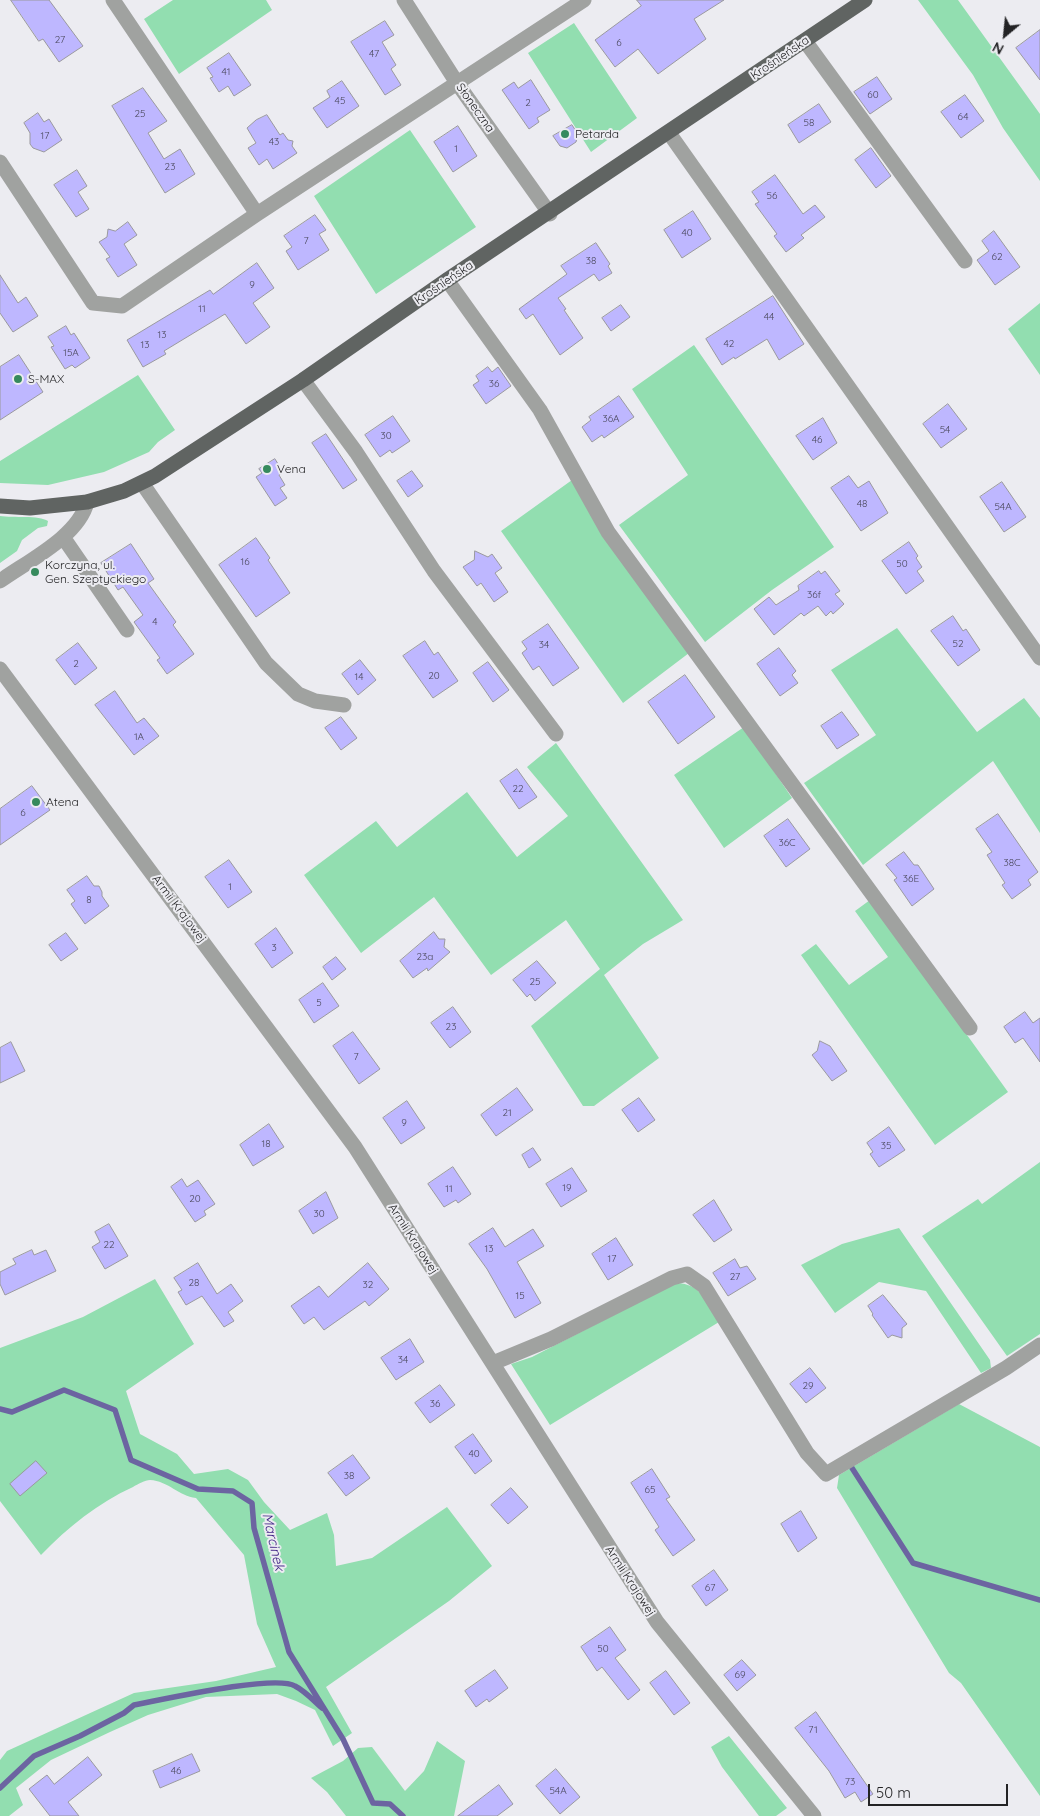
<!DOCTYPE html>
<html>
<head>
<meta charset="utf-8">
<style>
	body { margin:0 }
	#map { position:relative; width:1040px; height:1816px; overflow:hidden; background:#ececf1; font-family:Quicksand,sans-serif }
	canvas { display:block }
	.north { position:absolute; left:980px; top:10px; width:50px; height:50px; -webkit-text-stroke:4px #ececf1; paint-order:stroke; rotate:208deg; font-size:14px; font-weight:700; line-height:20px; text-align:center; color:#232325 }
	.north::after { content:''; display:block; margin:auto; width:18px; height:22px; background:#232325; clip-path:polygon(50% 0,100% 100%,50% 72%,0 100%) }
	.scale { position:absolute; left:868px; top:1784px; width:140px; height:22px; box-sizing:border-box; border:2px solid #232325; border-top:0; padding-left:6px; font-size:15px; line-height:18px; white-space:nowrap; color:#232325; -webkit-text-stroke:4px #ececf1; paint-order:stroke }
</style>
</head>
<body>
<div id="map">
<canvas width="1040" height="1816"></canvas>
<div class="north">N</div>
<div class="scale">50 m</div>
</div>
<script>
const c = document.querySelector('canvas').getContext('2d');
c.lineJoin = 'round';
function paint(path, color) { c.fillStyle = color; c.fill(path, 'evenodd'); }
function trace(path, color, width, dash) { c.strokeStyle = color; c.lineWidth = width; c.lineCap = dash ? 'butt' : 'round'; c.setLineDash(dash || []); c.stroke(path); }
function label(font, color, halo, rows, align = 'center') {
  c.font = font + ' Quicksand,sans-serif'; c.lineWidth = 4; c.setLineDash([]); c.textBaseline = 'middle'; c.strokeStyle = halo; c.fillStyle = color; for (const [text, x, y, turn = 0] of rows) {
    c.save(); c.translate(x, y); c.rotate((+turn || 0) * Math.PI / 180); c.textAlign = isNaN(turn) ? turn : align; if (halo) c.strokeText(text, 0, 0); c.fillText(text, 0, 0); c.restore();
  }
}
paint(new Path2D(`
	M173,0H266L272,10L179,74L144,19Z
	M918,0H958L1040,114V181L1003,128L973,75Z
	M574,23L637,118L591,152L528,53Z
	M410,130L476,227L376,294L314,196Z
	M1040,303V375L1008,329Z
	M694,345L834,547L772,590L705,642L619,525L688,475L632,389Z
	M138,375L175,430L158,442L149,452L104,472L48,485L0,483V461Z
	M572,480L689,653L623,703L501,531Z
	M0,516C13,518 39,515 48,521L47,526L38,528L22,540L17,551L0,563Z
	M897,628L977,732L1024,698L1040,718V833L993,761L863,865L804,783L876,735L831,670Z
	M744,727L792,798L724,848L674,775Z
	M556,743L683,920L643,944L604,975L659,1058L594,1106H583L531,1026L600,969L566,920L491,975L434,897L361,953L304,875L376,821L397,847L467,792L517,857L568,816L527,767Z
	M870,900L1008,1092L935,1145L801,955L816,944L849,985L888,957L855,911Z
	M1040,1162V1334L1007,1356L922,1236L978,1199L982,1204Z
	M899,1228L990,1360L991,1368L981,1373L926,1291L879,1282L835,1313L801,1265L842,1244Z
	M155,1279L194,1344L126,1391L140,1434L177,1454L194,1474L228,1469L248,1480L264,1502L290,1530L327,1513L334,1535L336,1566L372,1558L447,1507L492,1566L449,1601L326,1687L352,1733L333,1746L315,1710L296,1701L277,1694L206,1697L148,1715L110,1732L51,1760L16,1788L23,1805L9,1816H0V1760L7,1751L134,1693L216,1681L276,1667L257,1624L244,1555L196,1498C179,1496 168,1481 150,1480C145,1480 138,1484 133,1487C98,1503 68,1527 41,1555L0,1501V1348L83,1317Z
	M676,1283C702,1284 706,1301 719,1322L550,1425L511,1364L532,1357Z
	M959,1404L1040,1447V1796L961,1683L949,1673L837,1488L839,1475Z
	M729,1736L787,1808L776,1816H759L722,1767L711,1747Z
	M437,1741L465,1761L454,1816H346L327,1792L311,1778L343,1761L358,1748L372,1747L405,1791L424,1771Z`), '#92deb0');
trace(new Path2D(`
	M0,1409L12,1412L64,1390L115,1410L131,1460L198,1489L233,1491L252,1503L254,1528L289,1652L343,1739L373,1803L390,1804L403,1816
	M852,1468L913,1563L1040,1600
	M0,1788L34,1756L80,1736L124,1713L134,1705C161,1700 275,1674 295,1686C305,1691 314,1701 322,1708`), '#6c64a1', 5.5);
const building = new Path2D(`
	M11,0H49L83,46L59,62L43,39L39,41Z
	M637,0H724L694,19L706,39L658,74L638,49L615,67L595,40L641,6Z
	M385,21L394,35L382,42L396,65L391,69L401,85L385,95L351,42Z
	M1040,30V80L1016,48Z
	M229,53L251,85L234,96L228,86L219,92L210,78L213,77L207,68Z
	M877,77L892,99L870,114L854,92Z
	M531,80L550,110L537,118L539,122L529,129L502,90L514,82L518,88Z
	M342,81L359,106L327,128L313,108L330,97L327,91Z
	M143,88L167,121L148,133L164,159L180,149L195,174L165,193L112,106Z
	M965,95L984,121L961,138L941,112Z
	M819,104L831,122L799,143L788,125Z
	M38,113L44,122L49,119L62,140L44,152L33,148L30,144V133L24,123Z
	M267,115L280,135L283,133L288,140L293,141L292,146L297,153L273,169L267,159L259,165L248,148L256,143L247,128L256,120Z
	M572,125L578,134L576,142L567,148L560,146L553,136Z
	M458,126L477,156L453,172L434,142Z
	M871,148L891,176L876,188L855,160Z
	M77,170L87,186L78,192L89,209L76,217L54,185Z
	M775,175L803,214L815,205L825,217L801,235L804,238L786,252L774,236L777,234L755,204L759,202L752,192Z
	M693,211L711,239L682,258L664,230Z
	M315,215L326,230L319,234L329,250L298,270L286,251L292,247L284,236Z
	M128,222L137,235L124,244L137,265L118,277L106,259L110,257L99,242L107,237L108,229L115,231Z
	M994,231L1020,267L995,285L977,260L989,251L982,241Z
	M596,243L610,264L608,266L612,273L599,281L594,274L558,298L566,309L564,310L583,338L560,355L533,314L526,319L519,309L567,274L561,266Z
	M257,263L274,288L253,303L270,327L246,344L225,314L164,351L166,354L143,367L127,340L210,290L213,294Z
	M0,275L18,303L26,297L38,316L13,332L0,313Z
	M773,296L804,344L779,360L767,339L735,359L734,357L722,365L706,339Z
	M621,305L630,317L611,331L602,318Z
	M66,326L71,335L74,333L90,358L75,368L72,365L65,369L51,347L54,346L48,337Z
	M19,355L43,392L0,420V367Z
	M488,367L492,372L498,367L511,386L486,404L473,385L479,381L476,376Z
	M619,396L634,417L604,438L602,435L592,442L582,427L591,420L589,417Z
	M948,404L967,429L941,448L923,424Z
	M393,416L410,441L392,453L390,450L380,457L365,435Z
	M823,418L837,443L813,460L796,436Z
	M326,434L357,480L343,489L312,443Z
	M275,459L283,472L279,475L285,485L280,488L287,498L275,506L256,477L262,473L259,469Z
	M412,471L423,486L408,497L397,481Z
	M849,476L858,488L869,481L888,513L861,531L831,488Z
	M1002,482L1026,517L1004,532L980,497Z
	M256,538L270,558L268,560L290,593L256,617L219,565Z
	M909,542L918,556L916,558L922,567L917,571L924,581L906,594L882,561Z
	M131,544L154,579L148,583L176,622L173,625L194,654L167,674L157,660L160,658L134,622L143,615L123,587L118,590L101,563Z
	M475,551L488,557L492,554L502,568L495,573L508,592L494,602L481,583L477,586L463,567L474,560Z
	M819,571L821,574L825,571L840,591L835,594L844,604L833,614L831,611L826,616L818,606L804,616L801,613L774,635L754,609L769,597L776,605L799,590L798,586Z
	M953,616L963,631L966,629L980,650L958,666L931,631Z
	M548,624L579,668L553,686L539,666L533,670L522,653L527,649L522,642Z
	M425,641L434,655L438,652L458,681L433,698L403,656Z
	M78,643L97,668L75,685L56,660Z
	M779,648L796,671L792,675L798,683L780,696L757,664Z
	M360,660L376,680L358,695L342,674Z
	M488,662L509,690L493,702L473,673Z
	M685,675L715,717L678,744L648,702Z
	M115,691L137,723L144,718L159,736L134,755L95,705Z
	M842,712L859,735L837,749L821,726Z
	M341,717L357,738L341,750L325,728Z
	M517,769L537,797L519,809L500,781Z
	M32,786L50,810L0,845V809Z
	M998,814L1038,872L1028,880L1031,885L1012,899L1002,885L1005,883L987,855L992,852L976,829Z
	M788,819L810,849L786,867L764,836Z
	M904,852L914,865H918L934,889L912,906L894,880L897,878L886,865Z
	M229,860L252,892L228,908L205,877Z
	M87,876L94,886H99L102,892V896L109,906L85,924L71,904L75,901L67,890Z
	M276,928L293,953L272,968L255,944Z
	M434,932L439,939H445L444,947L450,952L428,971L427,968L413,978L400,961Z
	M66,933L78,949L61,961L49,945Z
	M336,957L346,969L332,980L323,967Z
	M537,961L556,983L535,1001L530,994L527,997L513,980Z
	M323,983L339,1006L314,1023L299,1000Z
	M453,1007L471,1032L450,1048L431,1023Z
	M1025,1012L1033,1023L1040,1018V1062L1023,1038L1015,1043L1004,1027Z
	M353,1032L380,1069L359,1084L333,1046Z
	M820,1041L830,1046L847,1071L832,1081L812,1055L817,1051Z
	M11,1042L25,1071L0,1083V1048Z
	M517,1088L533,1110L496,1136L481,1115Z
	M639,1098L655,1120L638,1132L622,1110Z
	M407,1101L425,1128L401,1144L383,1118Z
	M269,1124L284,1147L253,1166L240,1145Z
	M889,1127L905,1150L879,1167L870,1154L873,1152L867,1143Z
	M533,1148L541,1160L529,1168L522,1155Z
	M453,1167L471,1194L458,1203L456,1200L444,1207L428,1184Z
	M572,1168L587,1191L561,1207L546,1184Z
	M182,1179L187,1187L198,1180L215,1204L204,1211L206,1215L195,1222L171,1187Z
	M326,1192L338,1218L313,1234L299,1211Z
	M714,1200L732,1230L714,1242L693,1215Z
	M109,1224L128,1256L105,1269L92,1247L100,1242L95,1232Z
	M493,1228L505,1247L533,1229L544,1246L517,1262L541,1303L515,1318L487,1269L469,1244Z
	M616,1238L633,1265L608,1280L592,1254Z
	M32,1250L34,1255L46,1250L56,1271L5,1295L0,1284V1272L16,1264L13,1259Z
	M735,1259L740,1268L747,1266L756,1279L728,1296L713,1273Z
	M198,1263L217,1294L231,1284L243,1301L228,1312L234,1321L224,1327L202,1296L186,1305L178,1292L182,1290L174,1278Z
	M368,1263L389,1289L369,1306L365,1301L324,1330L314,1317L304,1324L291,1306L319,1286L328,1297Z
	M883,1295L907,1324L902,1328V1338L892,1335L888,1338L872,1315L873,1314L868,1306Z
	M410,1339L424,1362L396,1380L381,1358Z
	M810,1368L826,1388L806,1403L790,1384Z
	M440,1385L455,1405L430,1423L415,1403Z
	M473,1434L492,1461L475,1474L455,1447Z
	M353,1455L370,1478L346,1496L328,1473Z
	M36,1461L47,1473L20,1496L10,1484Z
	M652,1469L670,1497L666,1499L695,1540L673,1556L655,1530L659,1527L631,1483Z
	M511,1488L528,1507L508,1524L491,1505Z
	M801,1511L817,1538L798,1552L781,1524Z
	M714,1570L728,1590L706,1606L692,1586Z
	M610,1627L626,1650L615,1658L640,1690L628,1700L602,1667L597,1671L581,1647Z
	M742,1660L756,1675L737,1691L724,1675Z
	M495,1670L508,1688L489,1702L487,1699L476,1707L465,1691Z
	M666,1671L690,1703L674,1715L650,1683Z
	M816,1712L873,1794L861,1802L855,1792L845,1798L829,1771L795,1728Z
	M192,1754L200,1771L160,1788L153,1771Z
	M88,1757L102,1775L68,1802L79,1816H50L29,1789L47,1775L54,1784Z
	M556,1769L580,1797L560,1814L536,1786Z
	M499,1785L513,1804L497,1816H458Z`);
paint(building, '#beb7ff');
trace(building, '#9a999e', 1);
trace(new Path2D(`
	M113,0L257,214
	M404,0L457,83L550,214
	M805,41L965,261
	M669,133L1040,658
	M0,162L93,303L122,306L257,214L584,0
	M447,280L540,410L608,532L970,1028
	M303,380L356,452L434,571L556,734
	M142,483L266,663L298,694L315,701L344,705
	M63,537L127,630
	M0,581C28,561 79,536 87,502
	M0,669L355,1147L657,1622L814,1816
	M493,1363L551,1339L672,1278L687,1274L704,1286L807,1453L826,1474L1006,1368L1040,1345`), '#a0a2a0', 15);
trace(new Path2D(`
	M0,506L30,508L87,502L124,491L155,476L303,380L447,280L865,0`), '#606462', 15);
for (const [x, y, r, color] of [
	[565,134,5,"#368a5d"],
	[18,379,5,"#368a5d"],
	[267,469,5,"#368a5d"],
	[35,572,5,"#368a5d"],
	[36,802,5,"#368a5d"]
]) { const dot = new Path2D(); dot.arc(x, y, r, 0, 2 * Math.PI); c.fillStyle = color; c.fill(dot); trace(dot, '#ececf1', 2); }
label('10px', '#4a485c', null, [
	["27",60,40],
	["6",619,43],
	["47",374,54],
	["41",226,72],
	["60",873,95],
	["45",340,101],
	["2",528,103],
	["25",140,114],
	["64",963,117],
	["58",809,123],
	["17",45,136],
	["43",274,142],
	["1",456,149],
	["23",170,167],
	["56",772,196],
	["40",687,233],
	["7",306,241],
	["62",997,257],
	["38",591,261],
	["9",252,285],
	["11",202,309],
	["44",769,317],
	["13",162,335],
	["42",729,344],
	["13",145,345],
	["15A",71,353],
	["36",494,384],
	["36A",611,419],
	["54",945,430],
	["30",386,436],
	["46",817,440],
	["48",862,504],
	["54A",1003,507],
	["16",245,562],
	["50",902,564],
	["36f",814,595],
	["4",155,622],
	["52",958,644],
	["34",544,645],
	["2",76,664],
	["20",434,676],
	["14",359,677],
	["1A",139,737],
	["22",518,789],
	["6",23,813],
	["36C",787,843],
	["38C",1012,863],
	["36E",911,879],
	["1",230,887],
	["8",89,900],
	["3",274,948],
	["23a",425,957],
	["25",535,982],
	["5",319,1003],
	["23",451,1027],
	["7",356,1057],
	["21",507,1113],
	["9",404,1123],
	["18",266,1144],
	["35",886,1146],
	["19",567,1188],
	["11",449,1189],
	["20",195,1199],
	["30",319,1214],
	["22",109,1245],
	["13",489,1249],
	["17",612,1259],
	["27",735,1277],
	["28",194,1283],
	["32",368,1285],
	["15",520,1296],
	["34",403,1360],
	["29",808,1386],
	["36",435,1404],
	["40",474,1454],
	["38",349,1476],
	["65",650,1490],
	["67",710,1588],
	["50",603,1649],
	["69",740,1675],
	["71",813,1730],
	["46",176,1771],
	["73",850,1782],
	["54A",558,1791]
]);
label('12px', '#232325', '#ececf1', [
	["Krośnieńska",780,58,-34],
	["Słoneczna",475,108,55],
	["Krośnieńska",444,283,-34],
	["Armii Krajowej",179,909,53],
	["Armii Krajowej",413,1239,57],
	["Armii Krajowej",630,1581,57]
]);
label('12px', '#232325', '#ececf1', [
	["Petarda",575,134],
	["S-MAX",28,379],
	["Vena",277,469],
	["Korczyna, ul.",45,565],
	["Gen. Szeptyckiego",45,579],
	["Atena",46,802]
], 'left');
label('italic 14px', '#3c1e83', '#ececf1', [
	["Marcinek",273,1542,77]
]);
</script>
</body>
</html>
